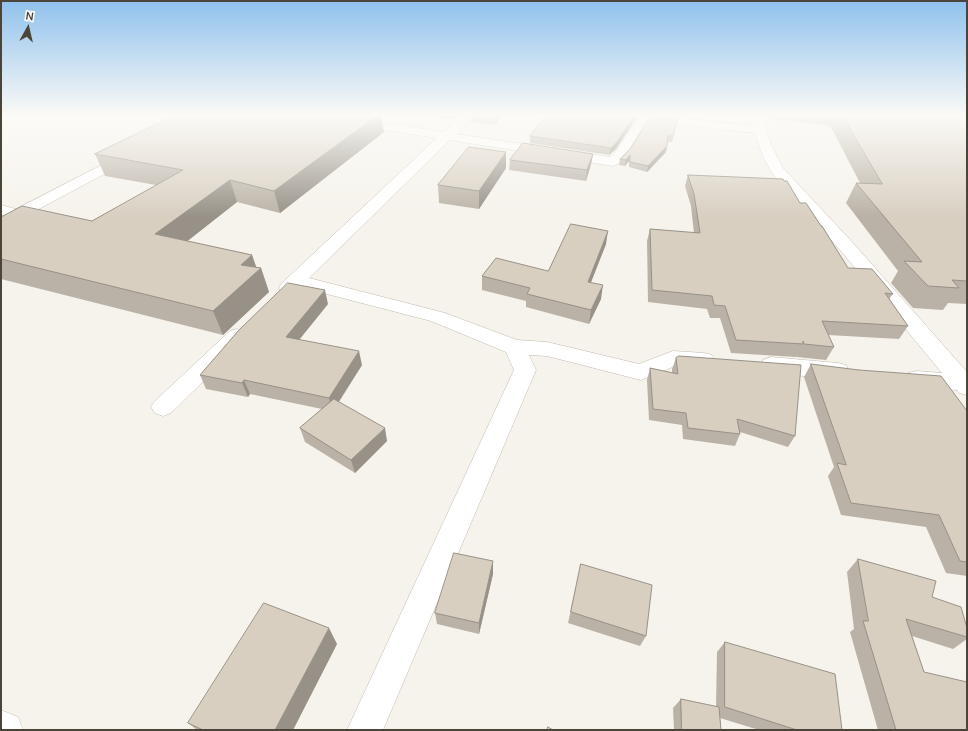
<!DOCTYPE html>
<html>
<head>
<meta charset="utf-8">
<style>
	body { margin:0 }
	#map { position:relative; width:968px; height:731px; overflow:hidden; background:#f6f3ec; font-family:Manrope,sans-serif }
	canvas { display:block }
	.frame { position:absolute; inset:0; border:2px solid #4b4439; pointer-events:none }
	.north { position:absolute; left:8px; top:8px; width:40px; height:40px; -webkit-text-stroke:3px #fff; paint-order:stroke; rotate:8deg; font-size:11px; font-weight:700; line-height:16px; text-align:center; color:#4b4439 }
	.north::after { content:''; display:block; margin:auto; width:14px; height:18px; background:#4b4439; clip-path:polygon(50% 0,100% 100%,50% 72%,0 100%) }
</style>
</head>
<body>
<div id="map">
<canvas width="968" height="731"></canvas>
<div class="frame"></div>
<div class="north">N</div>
</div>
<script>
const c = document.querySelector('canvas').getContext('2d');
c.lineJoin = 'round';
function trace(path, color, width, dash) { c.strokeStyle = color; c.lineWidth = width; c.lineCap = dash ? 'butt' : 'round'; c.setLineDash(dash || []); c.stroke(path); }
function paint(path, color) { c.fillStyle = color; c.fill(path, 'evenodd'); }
const minor = new Path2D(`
	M304,115H332L444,132L462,115H475L456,134L610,157L617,150L640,115H656L752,126L751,115H761L771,144L783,168L853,243L967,372V395L959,393L957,390L916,387L908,385L905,379L908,373L916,371L942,373L841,251L772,173L763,157L755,133L648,121C640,133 627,163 613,166L450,140L309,278L445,313L517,340L547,342L639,364L673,351L704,353L712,355L715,360L712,365L704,367L675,366L641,380L547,356L529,355L536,370L383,730H347L514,370L506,352L431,321L300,287C294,293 290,294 281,292L279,288L281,284L437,138L310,119L306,118Z
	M1,205L23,211L25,214L23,217L17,219L1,215Z
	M237,329L244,331L247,336L244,341L171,413L163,416L155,413L151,407L155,401L230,331Z
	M771,357L838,363L846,365L849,371L846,377L838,379L771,373L763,370L760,365L763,360Z
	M1,710L18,717L23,730H1Z`);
const tertiary = new Path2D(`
	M129,151L134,152L136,155L134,158L7,226L1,228V217Z`);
trace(minor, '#c2bbae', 1);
trace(tertiary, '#c2bbae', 1);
paint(minor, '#fff');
paint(tertiary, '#fff');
paint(new Path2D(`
	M421,115H461L455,119Z
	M472,115H503L494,125L471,122V116Z
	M773,115H967V304L948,303L943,310L913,308L891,283L898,271L846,203L856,183H860L831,127H828L827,125L773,119Z
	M677,120L672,142H667L666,152L647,172L629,167V161L625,166L619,165L620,159Z
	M384,132L280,213L237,202L187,241L252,255L256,267L261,268L269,292L223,335L1,279V217L92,221L156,185L105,176L95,154Z
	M530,136L616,149L609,155L530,143Z
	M506,152V168L479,209L439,203L438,185Z
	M593,154L591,164L586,181L509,170L510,160Z
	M688,175L800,203L848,268L893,294L889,299L908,326L899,339L828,335L834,347L826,360L797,357V356L796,357L731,353L720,318H710L707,309L648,302L647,241L650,229L694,233L691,206L685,186Z
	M606,244L591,282L601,299L589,324L526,307V301L482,290V276L548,271Z
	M328,304L299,340L362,365L339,402L387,441L355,473L305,442L300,428L322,409L250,394L248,397L206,389L200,375Z
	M676,358L795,436L788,447L740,432V434L735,446L683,439L682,425L649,420L647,380L650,368L672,373V369Z
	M811,364L967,411V576L946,573L926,527L841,515L828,476L834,467L804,377Z
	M858,559L932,597L967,628V639L953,649L912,636L924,672L967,730H878L850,632L854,629L847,572Z
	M493,561V574L479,634L437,624L435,613Z
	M581,564L646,636L640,646L568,623Z
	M725,642L842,730H759L720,718L721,730H674L673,708L681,699L716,707L717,652Z
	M337,644L293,730H197L188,723Z`), '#bab2a6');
paint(new Path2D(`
	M378,115H381L384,132L280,213L274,191Z
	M455,115H461L455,119Z
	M498,115H503L494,125V119Z
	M635,115H639L616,149L609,155L611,148Z
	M667,146L666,152L647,172L648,166Z
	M506,152V168L479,209V191Z
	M593,154L591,164L586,181L587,170Z
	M630,155L629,161L625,166L626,160Z
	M230,180L237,202L166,258L155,234Z
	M608,231L606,244L586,295L588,282Z
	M252,255L258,272L261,268L269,292L223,335L213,311L241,265Z
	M603,285L601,299L589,324L591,310Z
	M325,290L328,304L290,351L286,337Z
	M359,351L362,365L332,412L329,398Z
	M244,380L250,394L248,397L242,383Z
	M385,428L387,441L355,473L351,460Z
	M493,561V574L479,634V623Z
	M329,628L337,644L293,730H275Z`), '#979187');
const building = new Path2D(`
	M176,115H378L274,191L230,180L155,234L252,255L241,265L261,268L213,311L1,259V217L22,206L92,221L183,170L95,154Z
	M472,115H498L494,119L471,116Z
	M547,115H635L617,142L611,148L530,136Z
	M842,115H967V281L952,280L959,288L928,286L904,261L922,262L856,183L882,184Z
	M650,117L677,120L673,136H668L667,146L648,166L630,162V155L626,160L620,159L630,149Z
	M523,143L593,154L587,170L510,160Z
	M469,147L506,152L479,191L438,185Z
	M688,175L783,179L784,181H787L800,203H806L821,226H822L848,268L872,269L893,294L885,293L908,326L822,321L834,347L804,344L803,341V344L736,340L725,306L714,305L712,296L652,290L650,229L700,233L694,194Z
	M571,224L608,231L588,282L603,285L591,310L527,294L530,288L482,276L496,258L548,271Z
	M288,283L325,290L286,337L359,351L329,398L244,380L242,383L200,375L239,330Z
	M679,356L801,365L795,436L737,419L740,434L688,428L686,413L653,409L650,368L678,374L676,358Z
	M811,364L859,370L941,376L967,411V562L960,561L939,515L851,503L837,463L846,465Z
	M334,399L385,428L351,460L300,428Z
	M454,553L493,561L479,623L435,613Z
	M858,559L936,581L932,597L961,607L967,628V637L906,619L924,672L967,682V730H896L863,621H868Z
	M581,564L652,585L646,636L571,612Z
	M264,603L329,628L275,730H203L188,723Z
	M725,642L835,674L842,730H797L725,707Z
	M681,699L719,707L721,730H682Z
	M548,727L553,730H547Z`);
paint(building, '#d8cfc1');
trace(building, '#979187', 1);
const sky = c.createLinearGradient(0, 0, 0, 217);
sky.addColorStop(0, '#8fc1ec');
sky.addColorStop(0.53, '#fbfaf6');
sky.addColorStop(1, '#fbfaf600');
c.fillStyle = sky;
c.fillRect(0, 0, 968, 217);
</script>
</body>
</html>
